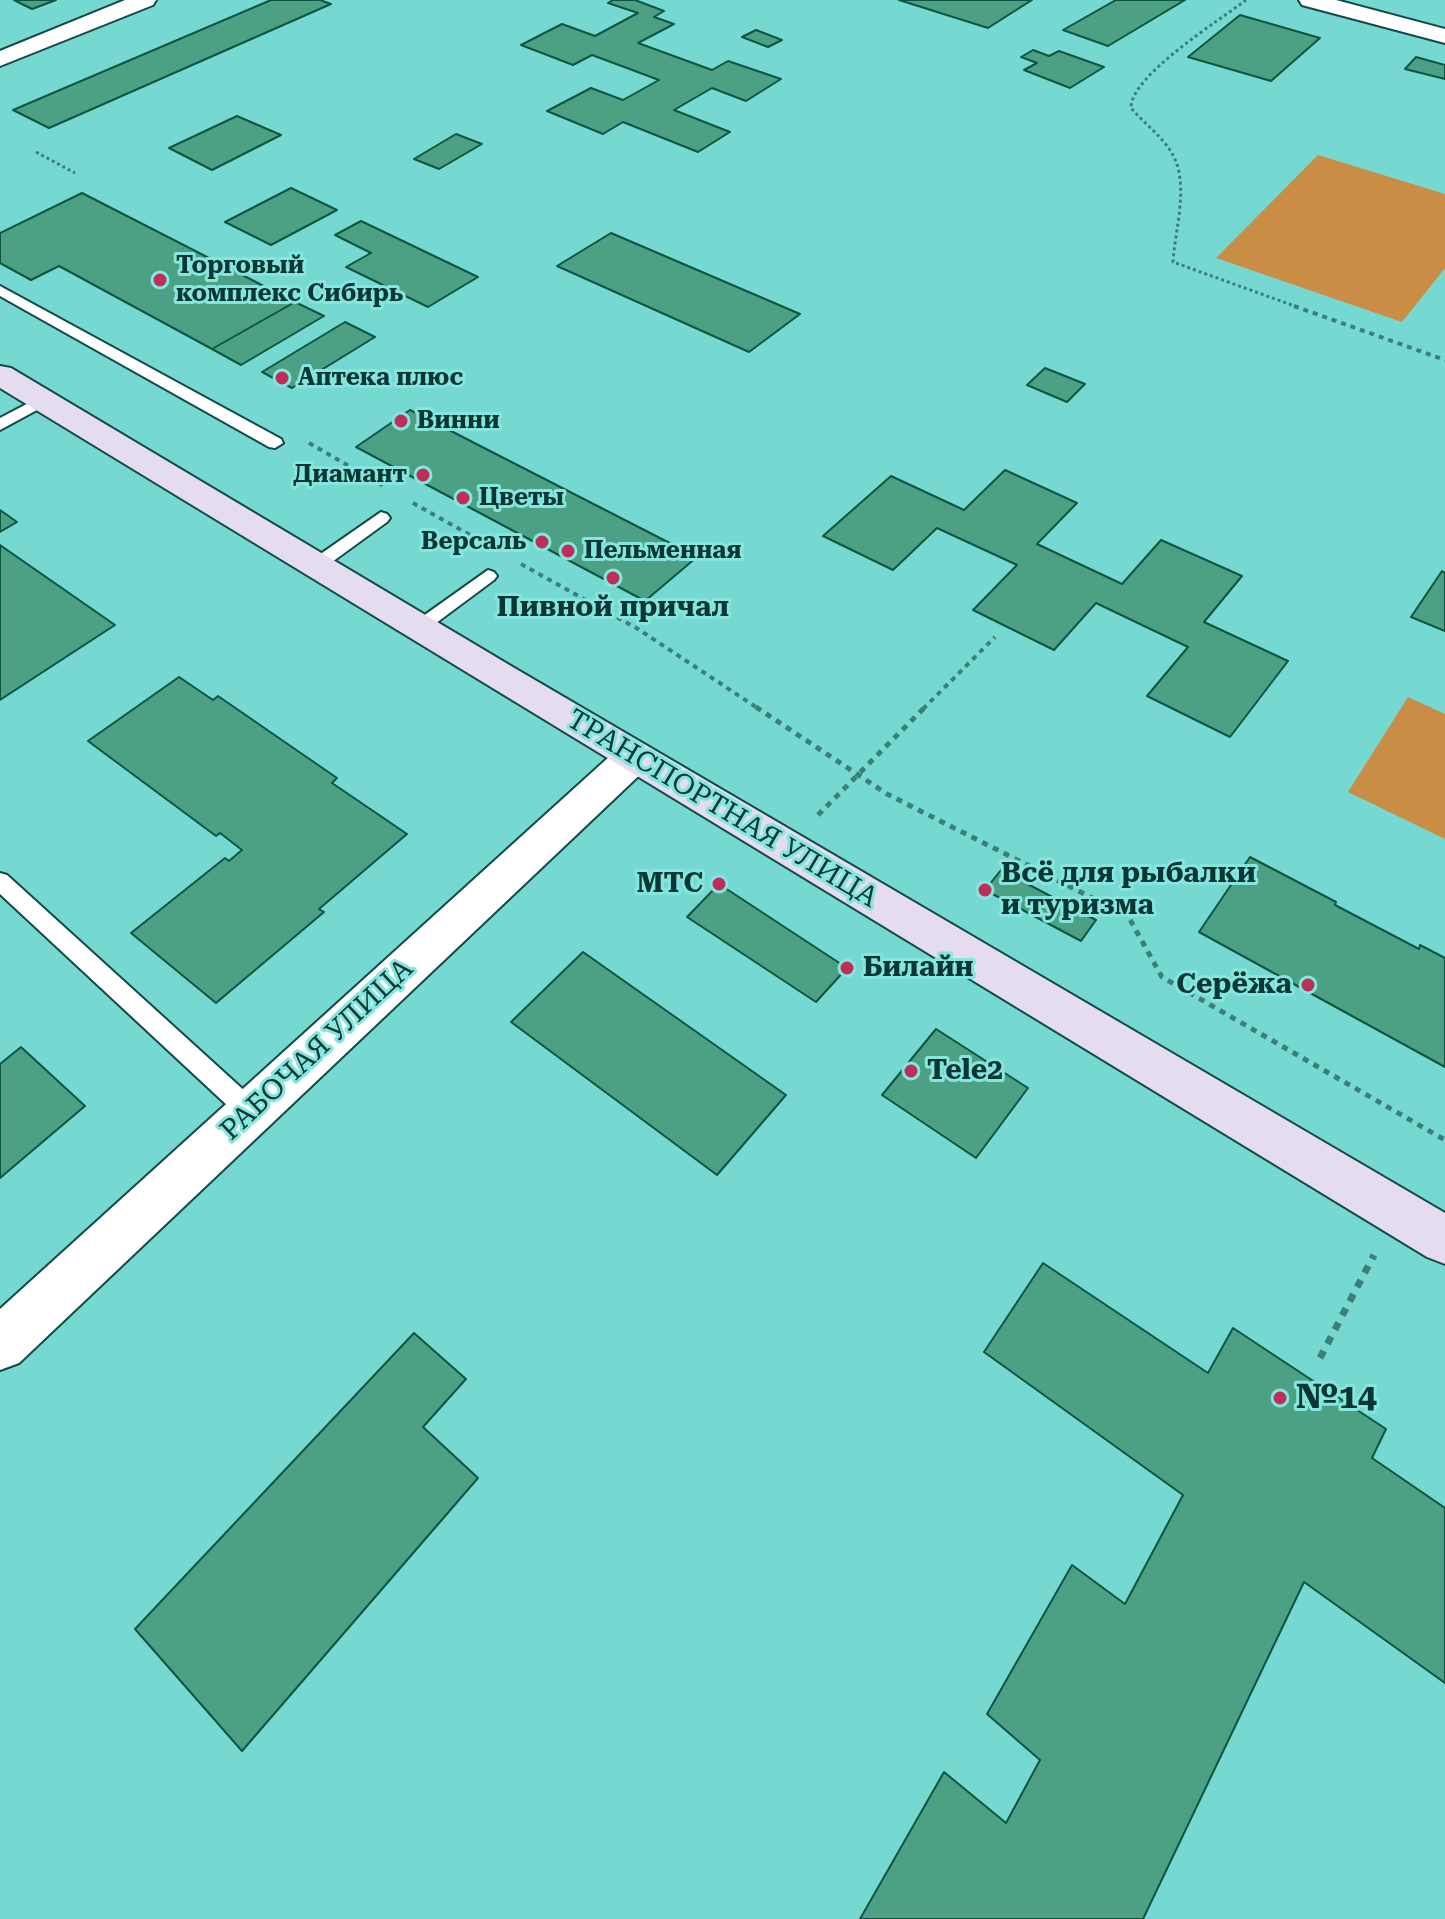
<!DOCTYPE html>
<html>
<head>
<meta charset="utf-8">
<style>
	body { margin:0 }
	canvas { display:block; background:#76d9d1 }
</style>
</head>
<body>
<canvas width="1445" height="1919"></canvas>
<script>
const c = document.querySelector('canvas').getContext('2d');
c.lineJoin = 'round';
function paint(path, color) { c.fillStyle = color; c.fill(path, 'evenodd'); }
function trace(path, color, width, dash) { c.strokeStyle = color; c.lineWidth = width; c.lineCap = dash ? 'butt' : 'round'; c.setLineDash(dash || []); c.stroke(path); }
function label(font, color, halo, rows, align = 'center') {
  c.font = font + ' "Roboto Serif",serif'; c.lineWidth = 6; c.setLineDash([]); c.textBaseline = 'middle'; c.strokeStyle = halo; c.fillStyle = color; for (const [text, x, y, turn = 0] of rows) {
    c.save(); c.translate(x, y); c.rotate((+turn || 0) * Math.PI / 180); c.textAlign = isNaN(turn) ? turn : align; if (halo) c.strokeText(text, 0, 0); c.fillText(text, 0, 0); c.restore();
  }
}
paint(new Path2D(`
	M1318,155L1445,194V268L1402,322L1216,258Z
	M1408,697L1445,714V839L1348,792Z`), '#ca8d45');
const building = new Path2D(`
	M14,0H56L32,9Z
	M271,0H320L331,4L49,128L13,110Z
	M613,0H635L664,11L654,17L674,24L638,43L712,70L728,61L781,79L746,101L712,88L674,110L730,132L698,152L623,122L603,134L547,111L591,88L623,100L659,80L592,55L573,65L521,45L562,24L595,36L638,13L608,3Z
	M899,0H1032L988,28Z
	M1116,0H1185L1108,46L1063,30Z
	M1240,15L1320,38L1271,81L1188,57Z
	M756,30L782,40L768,47L742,37Z
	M1033,50L1049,56L1059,51L1104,67L1070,88L1024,70L1037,63L1021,57Z
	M1416,57L1445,65V79L1405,69Z
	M237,116L281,135L212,170L169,148Z
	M456,134L482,144L439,169L414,159Z
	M291,188L337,210L271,245L225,222Z
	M82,193L295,302L212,349L59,266L31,280L0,263V233Z
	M361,221L478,277L428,307L346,267L371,253L335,235Z
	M611,233L800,314L749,352L557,266Z
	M295,302L324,316L241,365L212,349Z
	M345,322L375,337L292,388L262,372Z
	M1045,368L1085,384L1067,402L1027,385Z
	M410,410L697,557L645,601L356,447Z
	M1005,470L1077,503L1037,544L1122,584L1161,540L1242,576L1204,622L1288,661L1230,737L1147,696L1188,647L1096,603L1054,650L973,610L1017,565L937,528L893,570L823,536L891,476L964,510Z
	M0,510L17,522L0,532Z
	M0,545L115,625L0,700Z
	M1442,571L1445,573V631L1411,617Z
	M179,677L213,700L218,696L337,778L332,783L407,834L319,909L324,912L216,1003L131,933L225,858L229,861L242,850L220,833L216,836L88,741Z
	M1250,857L1336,902L1335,905L1419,949L1420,945L1445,958V1067L1199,932Z
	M1001,870L1096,920L1081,941L985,890Z
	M719,884L847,968L816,1002L687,917Z
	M583,952L786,1095L717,1175L511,1022Z
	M936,1029L1028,1088L976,1158L882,1095Z
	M21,1047L85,1106L0,1178V1064Z
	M1043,1263L1208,1373L1233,1328L1386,1429L1372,1458L1445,1508V1683L1304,1582L1143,1919H860L944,1772L1006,1823L1040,1760L987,1714L1072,1565L1125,1604L1183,1495L984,1352Z
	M414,1333L466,1379L423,1427L478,1478L242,1751L135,1629Z`);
paint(building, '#4ca185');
trace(building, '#0e5541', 2);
const lane = new Path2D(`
	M0,286L281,439L283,443L275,448L269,447L0,296Z
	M42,396L48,398V404L0,430V418Z
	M381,512L387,514L390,518L387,522L321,570H309L306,566L309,562Z
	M488,570L494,572L497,576L494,580L424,632H412L409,628L412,624Z
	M0,873L7,875L259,1104L263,1112L259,1120L251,1123L243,1120L0,894Z`);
const street = new Path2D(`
	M125,0H156L153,5L0,66V51Z
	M1299,0H1336L1445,29V43L1302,5Z
	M634,742L648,747L654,757L648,767L19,1363L0,1370V1309L620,747Z`);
const secondary = new Path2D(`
	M0,366L11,368L511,666L1445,1213V1264L1427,1257L0,388Z`);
trace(lane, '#134a47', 4);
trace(street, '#134a47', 4);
trace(secondary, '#134a47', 4);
trace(new Path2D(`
	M1246,0C1220,20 1130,76 1131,108C1143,122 1159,134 1170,150C1191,181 1175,228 1173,262L1300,308
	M36,152L75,173`), '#3b7f7a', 3, [3, 3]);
trace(new Path2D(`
	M1294,306L1445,360
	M309,443L384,486
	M413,503L488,545
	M521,564L638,629L759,709
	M923,709L995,637`), '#3b7f7a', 4, [5, 5]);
trace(new Path2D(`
	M756,707L887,794L1128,916L1162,977L1445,1140
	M818,815L925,707`), '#3b7f7a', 5, [6, 6]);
trace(new Path2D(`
	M1320,1358L1374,1255`), '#3b7f7a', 7, [8, 8]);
paint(lane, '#fff');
paint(street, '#fff');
paint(secondary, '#e6dcef');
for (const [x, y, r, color] of [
	[160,280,8,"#be2e58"],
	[282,378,8,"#be2e58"],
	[401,421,8,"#be2e58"],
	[423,475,8,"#be2e58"],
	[463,498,8,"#be2e58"],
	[542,542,8,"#be2e58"],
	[568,551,8,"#be2e58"],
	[613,578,8,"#be2e58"],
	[719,884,8,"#be2e58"],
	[985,890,8,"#be2e58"],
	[847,968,8,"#be2e58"],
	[1308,985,8,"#be2e58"],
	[911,1071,8,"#be2e58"],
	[1280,1398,8,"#be2e58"]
]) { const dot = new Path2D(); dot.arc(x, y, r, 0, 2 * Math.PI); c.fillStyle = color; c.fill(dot); trace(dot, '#84e6de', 3); }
label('bold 24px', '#0a3633', '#84e6de', [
	["Торговый",176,266],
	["комплекс Сибирь",176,294],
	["Аптека плюс",298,378],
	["Винни",417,421],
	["Диамант",407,475,"right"],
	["Цветы",479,498],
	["Версаль",526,542,"right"],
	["Пельменная",584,551]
], 'left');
label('bold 28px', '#0a3633', '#84e6de', [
	["Пивной причал",613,608,"center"],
	["Всё для рыбалки",1001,874],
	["и туризма",1001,906],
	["МТС",703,884,"right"],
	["Билайн",863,968],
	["Серёжа",1292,985,"right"],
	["Tele2",927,1071]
], 'left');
label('28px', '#0a3633', '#84e6de', [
	["ТРАНСПОРТНАЯ УЛИЦА",722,809,31],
	["РАБОЧАЯ УЛИЦА",317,1050,-43]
]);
label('bold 34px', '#0a3633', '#84e6de', [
	["№14",1296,1398]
], 'left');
</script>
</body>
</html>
